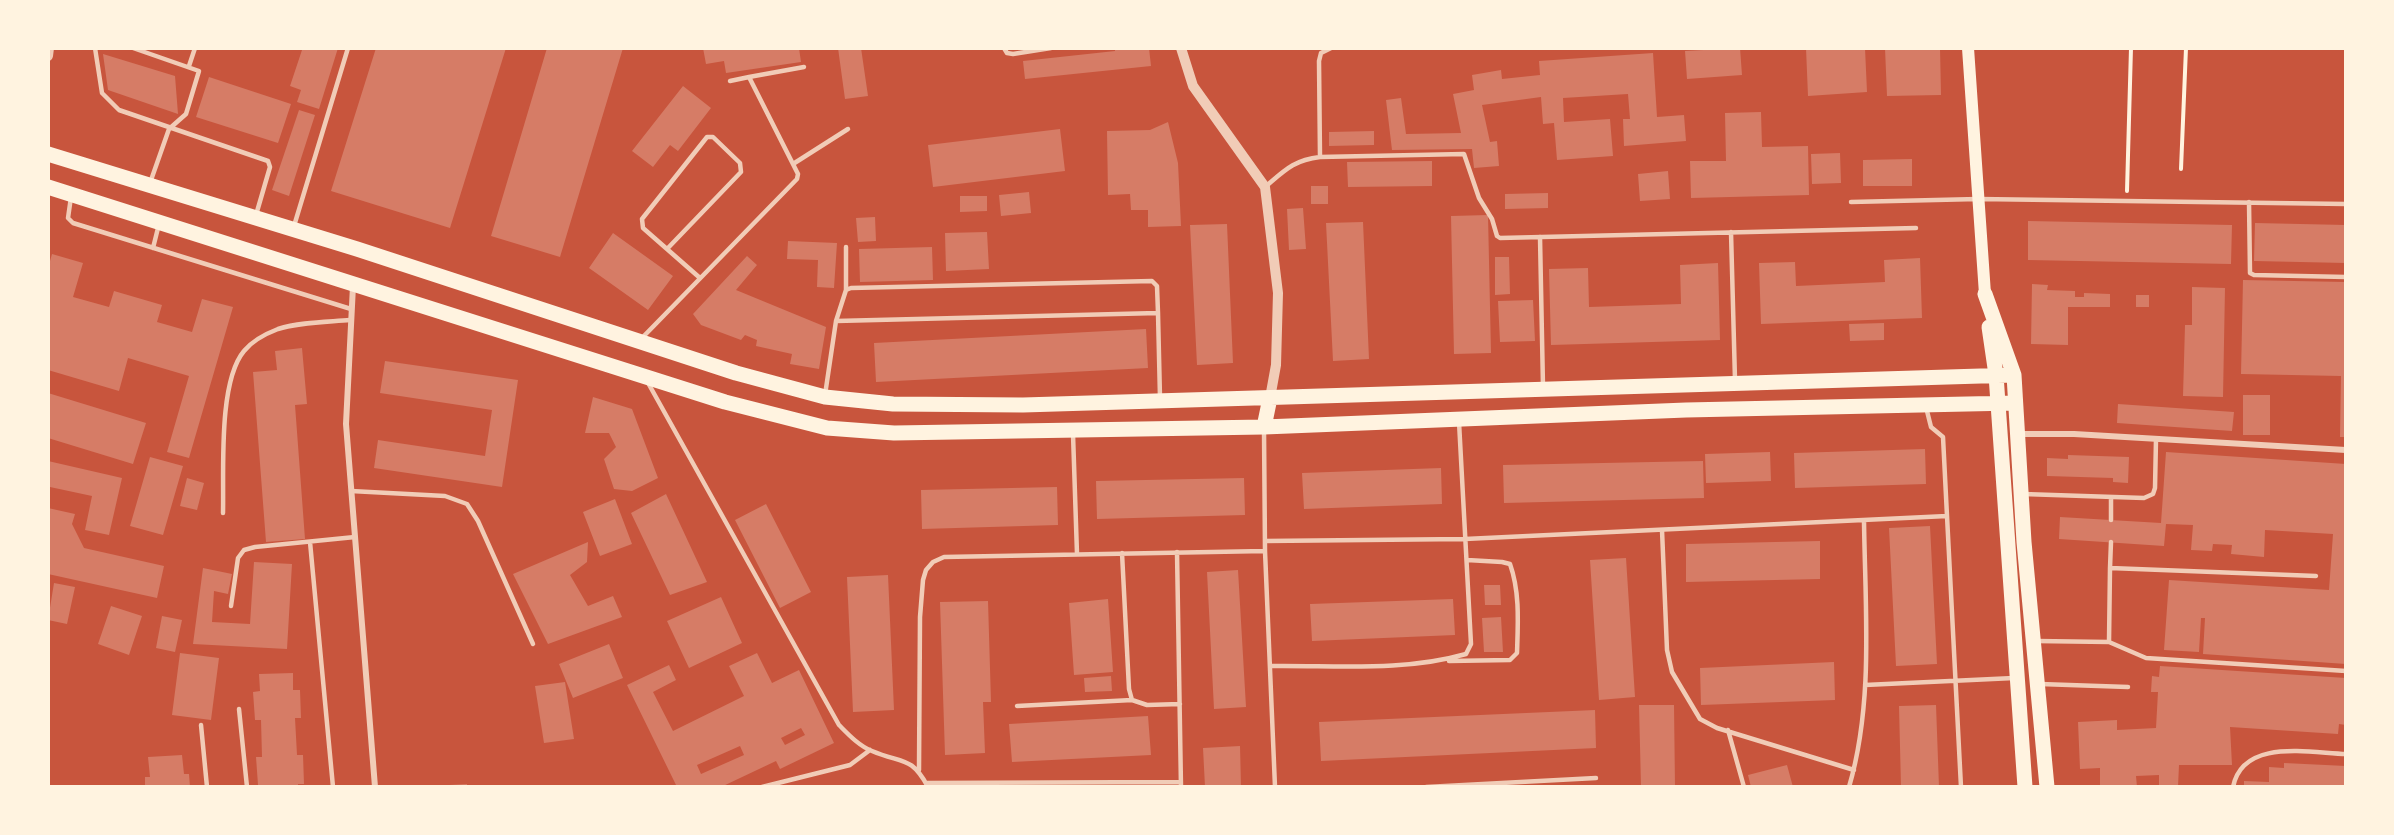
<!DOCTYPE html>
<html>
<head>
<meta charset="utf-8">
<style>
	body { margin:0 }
	#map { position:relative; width:2394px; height:835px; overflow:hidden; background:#c8553d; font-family:Rubik,sans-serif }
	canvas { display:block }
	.frame { position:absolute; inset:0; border:50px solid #fff3e0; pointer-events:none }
</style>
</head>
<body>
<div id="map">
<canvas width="2394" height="835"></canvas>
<div class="frame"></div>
</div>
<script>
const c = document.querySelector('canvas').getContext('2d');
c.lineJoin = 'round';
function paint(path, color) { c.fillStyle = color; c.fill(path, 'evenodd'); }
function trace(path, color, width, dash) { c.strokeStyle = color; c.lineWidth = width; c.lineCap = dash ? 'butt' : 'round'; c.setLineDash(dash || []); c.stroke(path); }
paint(new Path2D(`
	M297,48H338L319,109L297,102L301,90L290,86L302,50Z
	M376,48H506L450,228L331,191Z
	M547,48H623L560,257L491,236Z
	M703,48H799L801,62L726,73L724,61L706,64Z
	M838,48H861L868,96L845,99Z
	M1115,48H1149L1151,66L1025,79L1023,61L1115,51Z
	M1740,48L1742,75L1687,79L1685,51Z
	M1806,48H1865L1867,92L1808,96Z
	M1885,48H1940L1941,95L1887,96Z
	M1653,53L1657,117L1684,115L1686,141L1624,146L1623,119H1630L1628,94L1563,98L1564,122L1610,119L1613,156L1557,160L1554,123L1543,124L1541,97L1482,105L1490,142L1497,141L1499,166L1474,168L1472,149L1392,150L1386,100L1401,98L1406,134L1461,133L1453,94L1474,90L1472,75L1501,70L1502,79L1540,75L1539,61Z
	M103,54L175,76L178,114L108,90Z
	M209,77L291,104L278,143L196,117Z
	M683,86L711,108L678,151L670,145L653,167L632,151Z
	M299,110L315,115L289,196L272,190Z
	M1761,112L1762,147L1808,146L1809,195L1691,198L1690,161H1726L1725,113Z
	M1168,122L1178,163L1181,226L1148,227V210H1131L1130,194L1108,195L1107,131L1150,130Z
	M1060,129L1065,171L933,187L928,145Z
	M1374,131V145L1329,146V132Z
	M1840,153L1841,183L1812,184L1811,154Z
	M1912,159V186H1863V160Z
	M1432,161V186L1348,187L1347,162Z
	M1668,171L1670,199L1640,201L1638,174Z
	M1311,186H1328V204H1311Z
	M1029,192L1031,213L1001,216L999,195Z
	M1548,193V208L1505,209V194Z
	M960,196H987V211L960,212Z
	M1303,208L1306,249L1289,250L1287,209Z
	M1488,215L1491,353L1454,354L1451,216Z
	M875,217L876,241L858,242L856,218Z
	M2028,221L2232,225L2231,264L2028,260Z
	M1363,222L1369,359L1333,361L1326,223Z
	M2255,223L2346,225V263L2254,261Z
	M1227,224L1233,363L1197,365L1190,225Z
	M987,232L989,269L946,271L945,233Z
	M613,233L673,276L648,310L589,268Z
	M788,241L837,243L834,288L817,287L818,260L787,259Z
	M932,247L933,280L860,282L859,249Z
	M52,254L83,263L73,297L109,307L114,291L162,305L157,322L192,332L202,299L233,307L189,458L167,452L189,376L128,358L119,391L48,370V268Z
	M747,256L757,265L736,290L826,327L819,369L790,364L792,354L756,346L757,340L745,335L741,340L701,325L693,314Z
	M1495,257H1509L1510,294L1495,295Z
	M1920,258L1922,318L1761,324L1759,263L1795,262L1796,286L1885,282L1884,260Z
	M1718,263L1720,340L1551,345L1549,269L1588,268L1589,307L1681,304L1680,265Z
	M2243,280L2346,282V437H2340L2341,376L2241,374Z
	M2032,284L2048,285L2047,290L2075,291V297H2084V293L2110,294V307H2068V345L2031,344Z
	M2192,287L2225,288L2223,397L2183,396L2185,325H2192Z
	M2136,295H2149V307H2136Z
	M1533,300L1535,341L1500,342L1498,301Z
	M1884,323V340L1850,341L1849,324Z
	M1146,329L1148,368L876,382L874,343Z
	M302,348L307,404L295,405L305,539L266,542L253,372L277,370L275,351Z
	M385,361L518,380L502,487L374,468L378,440L485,456L492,410L380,393Z
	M48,393L146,423L133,464L48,438Z
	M2243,395H2270V435H2243Z
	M593,397L632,409L658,478L632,491L614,489L604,459L616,447L609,433H585Z
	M2118,404L2234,412L2232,431L2117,423Z
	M1925,449L1926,484L1795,488L1794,453Z
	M1770,452L1771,481L1706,483L1705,454Z
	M2166,452L2346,464V664L2203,654L2205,618H2201L2199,652L2164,650L2169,580L2329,590L2333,534L2265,530L2264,557L2231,554L2232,545L2213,544L2212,551L2191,550L2193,525L2166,524L2164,546L2059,539L2060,517L2161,523Z
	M2068,455L2129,457L2128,483L2113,482V478L2047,476V458L2068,459Z
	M150,457L183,466L163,535L130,526Z
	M48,461L122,478L109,535L85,530L92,496L50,487L48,492Z
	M1703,461L1704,498L1504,503L1503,465Z
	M1441,468L1442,504L1304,509L1302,473Z
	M187,478L204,483L197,510L180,506Z
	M1244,478L1245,515L1097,519L1096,481Z
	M1057,487L1058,525L922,529L921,490Z
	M666,494L707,582L670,595L631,513Z
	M615,499L632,544L600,556L583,512Z
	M766,504L811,592L780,608L735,520Z
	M48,508L75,514L72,524L84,548L164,566L157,598L48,574Z
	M1930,526L1937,664L1896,666L1889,528Z
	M1820,541V579L1686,582V544Z
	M588,542L587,562L570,575L588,606L613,596L622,617L548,644L513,574Z
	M1626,558L1635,697L1599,700L1590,560Z
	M254,562L292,564L287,649L193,644L203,568L232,574L228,594L214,591L212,622L250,624Z
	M1238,570L1246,707L1214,709L1207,572Z
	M888,575L894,710L853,712L847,577Z
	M54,583L75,587L67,624L48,620Z
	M1484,585H1500L1501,605H1485Z
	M721,597L742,643L689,668L667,621Z
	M1108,599L1113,672L1074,675L1069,603Z
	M1453,599L1455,635L1312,641L1310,604Z
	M988,601L991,702H983L985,753L945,755L940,602Z
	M111,606L142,616L129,655L98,644Z
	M162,616L182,620L175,652L156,648Z
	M1501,617L1503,652H1484L1482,618Z
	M609,644L623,678L573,698L559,664Z
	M180,653L219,658L211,720L172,715Z
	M757,653L772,683L799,670L834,743L780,769L776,761L721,787H677L627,685L669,665L676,680L653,692L673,731L744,696L729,666ZM801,728L805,735L785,745L781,738ZM740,746L744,755L701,774L697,765Z
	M1834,662L1835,700L1701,705L1700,668Z
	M2160,666L2346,678V725L2339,724L2338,734L2230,727L2232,765H2179L2178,787H2159V775L2136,776L2137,787H2100V768L2080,769L2078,722L2117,720V730L2156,728L2158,692H2151L2152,676L2159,677Z
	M293,673V690H300L301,718H295L297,755H303L304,784H298V787L258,785L256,757H262L261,720H255L253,692L260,691L259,674Z
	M1111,676L1112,691L1085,692L1084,678Z
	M565,682L574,739L544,743L535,686Z
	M1639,705H1674L1675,787H1641Z
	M1936,705L1939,787H1901L1899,706Z
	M1595,710L1596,748L1321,761L1319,722Z
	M1148,716L1151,755L1012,762L1009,724Z
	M1240,746L1241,787H1205L1203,748Z
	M182,755L184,774H189L190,787H145V777H150L148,757Z
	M2284,763L2346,766V787H2244V781L2269,782V767L2284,768Z
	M1787,765L1793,787H1751L1748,775Z
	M467,784V787H449V785Z`), '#d67c66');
trace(new Path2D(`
	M2181,169L2186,48
	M2127,191L2131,48`), '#fff3e0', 4);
trace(new Path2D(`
	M95,48L102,93L119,110L268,161L270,167L256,215
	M133,48L199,71L186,114L169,129L150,183
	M1004,48L1007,53L1013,54L1051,48
	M189,66L195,48
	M730,81L749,77
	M1320,157L1464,154L1479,198L1492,219L1497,236L1500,238L1916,228
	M793,164L848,129
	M1265,187C1285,170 1294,160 1320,157L1319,61L1321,53L1331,48
	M71,197L68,218L73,223L351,309
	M1851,202L1978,199L2346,204
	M2249,202L2250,273L2254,275L2346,277
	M294,226L348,48
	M1731,232L1735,380
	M1540,237L1543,387
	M153,248L159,224
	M667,249L741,172L740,163L713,137H707L642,219L643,228L700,278
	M846,290L851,288L1152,281L1157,286L1158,313
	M836,321L1158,313L1160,398
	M641,339L797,179L798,174L749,77L804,67
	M647,381L839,725C848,734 859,746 872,751C902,764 911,755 928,787
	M825,395L836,321L846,290V247
	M1264,430L1265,551L1275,787
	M1073,434L1077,554
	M351,491L445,496L467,504L478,521L533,644
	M2023,494L2144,498L2153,494L2155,488L2156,439
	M223,513C224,472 218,382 244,351C252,341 265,334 278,329C300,322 327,322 350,320
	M1947,516L1961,787
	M2111,520V497
	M1662,530L1667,650L1672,672L1700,719L1717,728L1854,770
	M1265,541L1465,539L1947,516L1943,437L1931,427L1926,407
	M310,542L333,787
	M1177,552L1181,787
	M1122,553L1129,689L1132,700L1147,705L1180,704
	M2110,568L2111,542
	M231,606L238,558L244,550L255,547L355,537
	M2036,641L2109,642L2110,568L2316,576
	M2109,642L2146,658L2346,671
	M1449,661L1510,660L1517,653C1518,623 1520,592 1510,564L1502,562L1467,560
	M1270,666C1335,665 1403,672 1466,654L1471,644L1459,422
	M2040,684L2128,687
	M1865,685L2014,678
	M1017,706L1132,700
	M239,709L247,787
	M201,725L207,787
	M1728,730L1744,787
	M919,770L920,617L923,580L926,570L933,562L944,557L1265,551
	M926,783L1181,782
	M762,787L850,765L870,750
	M1426,787L1596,778
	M1849,787C1874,702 1865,608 1864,520
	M2233,787C2243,738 2309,753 2346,754`), '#f1ccb7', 4.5);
trace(new Path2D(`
	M353,286L346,424L375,787
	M2017,434H2074L2346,450`), '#f1ccb7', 6);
trace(new Path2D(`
	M1181,48L1193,86L1265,187L1278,293L1276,365L1270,398
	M48,56L49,48`), '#f1ccb7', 10);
trace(new Path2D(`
	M1968,48L1985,294`), '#fff3e0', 12);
trace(new Path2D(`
	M48,154L357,249L736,373L825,397L893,404L1023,405L2014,375
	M48,187L725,402L827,428L894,433L1264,427L1686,410L2014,403
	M1985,294L2014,375L2024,542L2047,787
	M1989,327L1996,375L2025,787
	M1264,427L1270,398`), '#fff3e0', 15);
</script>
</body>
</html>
